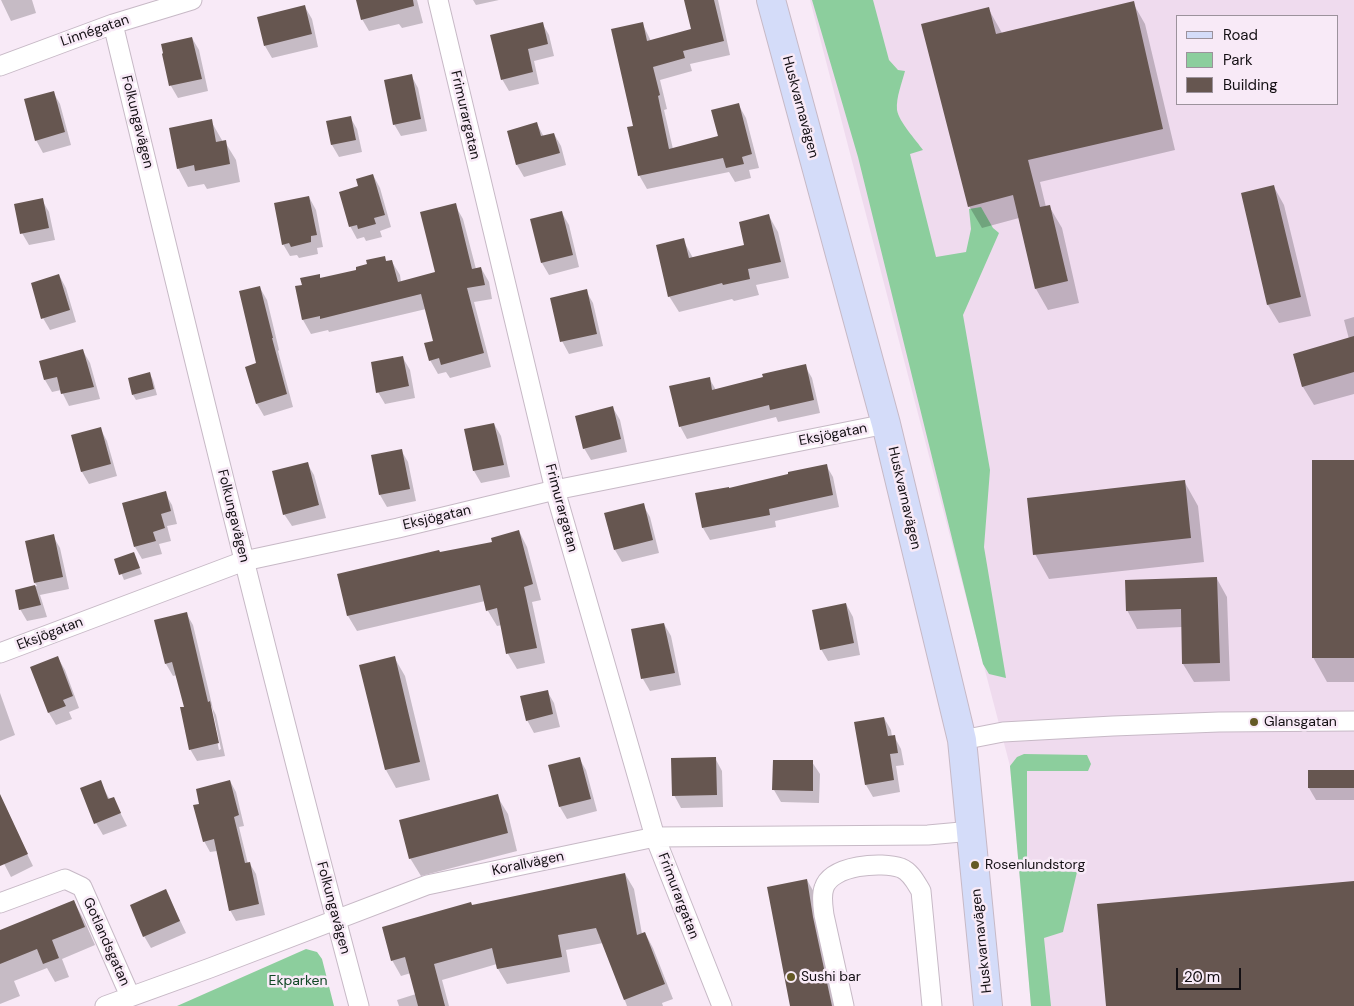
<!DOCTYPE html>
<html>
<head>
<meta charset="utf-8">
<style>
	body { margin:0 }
	#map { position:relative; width:1354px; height:1006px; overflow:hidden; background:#f8eaf7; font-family:"DM Sans",sans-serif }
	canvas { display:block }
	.legend { position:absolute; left:1176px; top:15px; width:162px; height:90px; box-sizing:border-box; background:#f8eaf7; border:1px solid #9c929c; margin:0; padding:6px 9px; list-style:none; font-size:15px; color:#130f13 }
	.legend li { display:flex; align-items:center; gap:10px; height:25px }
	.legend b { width:25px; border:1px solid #9c929c }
	.scale { position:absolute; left:1176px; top:968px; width:65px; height:22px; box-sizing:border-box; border:2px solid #130f13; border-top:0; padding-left:6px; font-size:15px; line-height:18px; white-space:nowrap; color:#130f13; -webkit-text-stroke:4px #f8eaf7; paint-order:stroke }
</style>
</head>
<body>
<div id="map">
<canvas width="1354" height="1006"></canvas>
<ul class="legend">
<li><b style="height:6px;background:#d4dcf9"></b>Road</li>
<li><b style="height:14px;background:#8cce9d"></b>Park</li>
<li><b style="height:14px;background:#665650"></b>Building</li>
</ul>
<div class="scale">20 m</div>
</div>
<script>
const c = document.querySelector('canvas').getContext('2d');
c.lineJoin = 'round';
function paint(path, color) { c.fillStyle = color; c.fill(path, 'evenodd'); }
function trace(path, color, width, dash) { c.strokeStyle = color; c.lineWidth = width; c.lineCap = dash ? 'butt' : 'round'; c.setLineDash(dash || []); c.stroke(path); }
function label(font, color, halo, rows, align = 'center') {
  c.font = font + ' "DM Sans",sans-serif'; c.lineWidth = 5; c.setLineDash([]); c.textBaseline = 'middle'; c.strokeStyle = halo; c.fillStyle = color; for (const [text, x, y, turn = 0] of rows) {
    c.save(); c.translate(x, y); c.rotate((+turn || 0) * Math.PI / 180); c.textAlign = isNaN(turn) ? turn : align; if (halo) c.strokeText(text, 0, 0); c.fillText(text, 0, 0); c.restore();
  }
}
paint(new Path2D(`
	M810,0H1354V1006H1031L1010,766ZM1178,16H1338V104H1178Z`), '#efdbee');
paint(new Path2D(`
	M812,0H873L889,60L898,70L905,71C902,83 896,97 897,110C899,122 916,140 923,150L910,154L936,257L966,252L971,229L969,209L981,207L993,228L999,233L963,315L990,470L984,547L1006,678L989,674L983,664L858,157Z
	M1024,754L1087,755L1091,764L1088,771H1027V870L1077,872L1063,932L1044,938L1051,1006H1031L1010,766L1017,757Z
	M306,949L317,952L322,959L334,1006H177Z`), '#8cce9d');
paint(new Path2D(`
	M1,0H32L36,13L11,21Z
	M357,0H417L423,23L402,28L399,24L369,31L362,19Z
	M473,0H499L476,5Z
	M685,0H718L730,55L690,64L692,71L660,80L667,109L664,110L673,149L719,137L738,104L746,118L759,168L749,170L751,178L735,182L729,172L647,189L639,175L635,127L642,23L651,41L692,30Z
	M1133,3L1145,24L1175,150L1040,182L1046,207L1049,206L1062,228L1079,303L1048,310L1036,289L1019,218L982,228L969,206L988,8L1002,33Z
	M305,7L312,19L318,47L272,58L265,46Z
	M542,23L549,35L554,56L534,61L539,84L509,91L502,79Z
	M192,38L199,50L208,91L178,98L171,86L163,55Z
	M411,75L418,88L427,131L401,136L394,124Z
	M53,92L60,104L71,145L43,153L36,140Z
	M350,117L357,129L362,152L339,157L332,145L327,122Z
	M211,121L223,142H225L236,160L240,182L207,189L204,184L188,187L178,168Z
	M537,124L544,137L554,134L561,146L566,165L524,177L517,165L508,132Z
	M373,175L380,188L391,227L380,231L382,237L366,241L364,237L357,239L350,226L360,187Z
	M1274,187L1284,205L1311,316L1279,323L1268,305L1242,194Z
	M309,197L316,210L323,247L317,248L318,254L299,258L297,255L290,256L283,244Z
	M42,200L49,212L55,240L29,245L22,233Z
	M455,205L463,219L476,269L481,268L489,282L492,299L474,302L491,367L450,378L446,372L438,374L430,360L435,341L426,309L329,332L328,330L311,334L303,320V286L319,275L321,279L358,271L384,257L387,262H392L400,275L401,282L436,273Z
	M562,213L569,225L579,267L549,275L542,263Z
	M769,216L778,232L789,278L756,285L759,295L734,301L732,299L679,312L669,296L683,240L693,258L745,246Z
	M59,275L66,288L76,322L50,330L43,318Z
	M260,288L267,300L279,350L278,351L293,407L264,416L257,404Z
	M586,291L593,303L603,346L569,354L562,341Z
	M1354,317V394L1314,405L1303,387L1294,355L1349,339L1344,320Z
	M83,351L90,363L100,399L69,406L61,390L52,392L45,380L40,362Z
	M403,358L410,370L415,398L385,404L378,392Z
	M805,366L812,378L820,413L778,422L776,417L687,439L680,426L709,378L716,390Z
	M150,374L153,380L157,395L136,400L133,395Z
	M613,408L620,420L627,452L591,460L584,448Z
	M494,424L501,436L510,477L481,483L474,471Z
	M100,428L107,441L117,476L89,484L82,472L72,436Z
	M401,450L408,462L416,501L387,507L380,495Z
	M1354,461V682H1327L1313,657Z
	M307,463L314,475L326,518L292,526L284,514Z
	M826,465L833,477L839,507L775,521L776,527L710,540L703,528L729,490Z
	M1184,481L1198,506L1204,562L1049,579L1035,554Z
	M165,493L172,505L177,524L167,526L171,541L159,544L162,554L142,559L135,547Z
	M643,505L650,517L659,553L622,562L615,550Z
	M519,531L527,547L541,600L532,602L545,663L517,669L508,654L502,625L497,626L488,611L485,601L357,631L348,616L338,575L493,543Z
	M53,536L60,548L69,589L40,595L47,617L27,621L20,609L16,591L37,586L35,583Z
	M134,554L142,574L124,580L116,560Z
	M1217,579L1227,597L1230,681L1194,682L1183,664L1182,627L1137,629L1127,610Z
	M846,604L853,617L860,655L828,661L821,649Z
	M186,613L193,625L213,709L216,715L225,756L197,761L190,749L185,708L177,675L173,676L166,664L156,621ZM209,703L212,707L221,749L219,750Z
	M664,624L671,636L681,685L650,691L643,679L633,630Z
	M394,657L405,676L430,780L396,788L386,770L360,666Z
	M58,658L65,670L79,708L69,712L72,719L56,725L49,713Z
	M547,691L554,703L560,727L534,733L527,720Z
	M0,693L15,735L0,741Z
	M884,718L891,730L892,737L894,736L901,749L904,765L896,766L900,792L873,797L866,785Z
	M579,758L586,770L597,811L567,819L560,807L550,766Z
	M715,758L722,771L723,807L681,808L674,795Z
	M812,762L820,774L819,803L781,802L774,790Z
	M1309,771H1354V800H1316L1309,788Z
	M230,781L236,792L244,826L239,827L248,864H250L256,874L265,915L236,921L230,910L217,851L210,852L204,841L201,805Z
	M100,782L110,800L113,798L127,826L103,835L96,823Z
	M497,796L508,814L517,851L421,876L410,858Z
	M9,817L33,866L11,877L0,856V821Z
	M625,874L634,889L642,934L645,933L653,948L673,999L662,1003L663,1006H627L603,943L566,950L570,972L507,984L498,969L497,964L442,980L449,1006H399L397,1000L416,994L411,973L401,976L392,960L472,906Z
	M807,880L827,915L844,1006H791Z
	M166,891L186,933L151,948L144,936Z
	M74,902L84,920L95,945L62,959L69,977L55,982L47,968L14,981L20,996L0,1004V931Z`), '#0003');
paint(new Path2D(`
	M356,0H413L414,6L361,20Z
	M684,0H714L724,41L683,51L685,58L653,67L660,95L658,96L669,149L718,136L711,110L739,103L752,154L742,157L744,164L726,168L723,158L638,176L627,127L633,126L611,29L643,22L647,41L691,29Z
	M1134,1L1163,129L1028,160L1040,207L1050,205L1068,281L1035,289L1013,195L968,207L921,24L989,7L996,34Z
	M305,5L312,34L264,46L257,17Z
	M543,22L548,44L528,49L533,72L501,80L490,35Z
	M192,37L202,79L169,86L162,54L163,53L161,44Z
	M412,74L421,119L393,125L384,80Z
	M54,91L65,132L35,141L24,99Z
	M351,116L356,140L331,145L326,121Z
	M212,119L216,142L226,140L230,164L195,171L194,165L177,169L169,128Z
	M537,122L541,136L554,133L560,153L516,165L507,131Z
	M373,174L385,215L374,218L376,224L358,229L357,225L349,227L339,192L358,186L356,179Z
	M1274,185L1301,297L1267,305L1241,193Z
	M309,196L317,235L311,236V242L291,247L289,243L282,245L274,203Z
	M43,198L49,228L20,234L14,204Z
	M456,203L472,269L481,267L485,285L467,288L484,353L441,365L439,358L429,361L424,343L433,341L421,294L320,319V316L302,320L295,286L302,285L300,278L320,274V278L356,270V267L367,264L366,260L385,256L386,261L392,260L398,282L435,272L420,212Z
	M562,211L573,255L541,263L530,219Z
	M769,214L781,262L748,269L750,279L723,285L722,283L668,297L656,245L684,238L689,258L744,245L739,222Z
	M59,274L70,310L41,319L31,283Z
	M260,286L273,338H272L287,394L256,404L245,367L256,363L239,291Z
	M587,289L597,334L560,342L550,298Z
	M1354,336V372L1302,387L1293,354Z
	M83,349L94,387L61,394L57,377L44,380L39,361Z
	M403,356L409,386L376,393L371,362Z
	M806,364L814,400L770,410L769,405L679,427L669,386L710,377L712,390L763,377L762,374Z
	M150,372L154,389L132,395L128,378Z
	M613,406L621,439L583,449L575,416Z
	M494,423L504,465L473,471L464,429Z
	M101,427L111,464L81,472L71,435Z
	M402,449L410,489L379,495L371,455Z
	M1312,460H1354V658H1312Z
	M308,462L319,505L283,515L272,471Z
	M827,464L833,495L769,509L770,515L702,528L695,493L729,487V488L788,474V472Z
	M1185,480L1191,538L1033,555L1027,498Z
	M166,491L171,511L161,514L165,528L153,532L156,541L134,547L122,503Z
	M644,503L653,540L614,550L604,513Z
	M519,530L533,584L524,587L537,648L506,654L497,608L486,611L480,585L347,616L337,574L439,550L440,552L492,542L491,538Z
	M54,534L63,577L34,583L25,541Z
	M134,552L140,568L119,575L114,559Z
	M1217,577L1220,663L1182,664L1181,609L1126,611L1125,580Z
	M35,585L41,605L19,610L15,590Z
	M846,603L854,643L820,650L812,610Z
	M187,612L208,702L210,701L219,743L189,750L180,707H184L172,662L165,664L154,620Z
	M664,623L675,673L641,679L631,629Z
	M58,656L73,696L63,700L66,706L48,713L30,667Z
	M395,656L420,762L385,770L359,665Z
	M548,690L553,714L526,721L520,696Z
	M884,717L888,736L895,735L898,753L890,754L894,780L865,785L854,722Z
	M580,757L591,799L559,807L548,765Z
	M716,757L717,795L672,796L671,758Z
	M773,760H813V791L772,790Z
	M1308,770H1354V788H1308Z
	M101,780L108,799L114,797L121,813L94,824L80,788Z
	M230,780L239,815L234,817L245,863L250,862L259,904L229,911L214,839L203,842L193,805L199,804L196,789Z
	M0,794L28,854L0,866Z
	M498,794L508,833L409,859L399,820Z
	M625,873L637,935L645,932L665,984L624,1000L596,928L558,935L562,957L497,969L492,948L434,964L445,1006H418L405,957L391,961L382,927L471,902L472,905Z
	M807,879L813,917L832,1006H790L767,887Z
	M1354,881V1006H1106L1097,904Z
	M166,889L180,921L143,937L130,905Z
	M74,900L85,927L52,940L59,958L43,964L37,949L0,964V930Z`), '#665650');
const street = new Path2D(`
	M438,0L555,490L655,837L722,1006
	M113,24C192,352 272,680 359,1006
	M0,66L113,24L192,0
	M0,653L244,561L398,528L555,490L886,424
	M962,740L1003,732L1113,726L1219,722L1354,721
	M0,903L65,879L82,887L130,996
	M105,1006L210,968L427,885L655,837L928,835L972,831
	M844,1006L824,915C823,907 821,896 824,888C831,865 882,861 901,868C911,872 916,883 921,891L932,1006`);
const secondary = new Path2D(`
	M771,0L886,424L962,740L988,1006`);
trace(street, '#c7b9c6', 21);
trace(secondary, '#c7b9c6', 30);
trace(street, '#fff', 19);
trace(secondary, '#d4dcf9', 28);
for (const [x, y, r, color] of [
	[1254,722,5,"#645925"],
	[975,865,5,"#645925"],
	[791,977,5,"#645925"]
]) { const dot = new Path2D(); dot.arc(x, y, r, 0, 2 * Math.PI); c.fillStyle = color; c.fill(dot); trace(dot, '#f8eaf7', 2); }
label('14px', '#130f13', '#f8eaf7', [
	["Linnégatan",95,31,-19],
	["Huskvarnavägen",800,107,75],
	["Frimurargatan",465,115,77],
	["Folkungavägen",137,122,76],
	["Eksjögatan",833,435,-11],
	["Huskvarnavägen",904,498,77],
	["Frimurargatan",561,508,75],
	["Folkungavägen",233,516,76],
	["Eksjögatan",437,518,-13],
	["Eksjögatan",50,634,-21],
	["Korallvägen",528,864,-12],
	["Frimurargatan",678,896,69],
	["Folkungavägen",333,908,75],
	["Huskvarnavägen",982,941,-96],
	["Gotlandsgatan",106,942,66]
]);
label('14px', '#130f13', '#f8eaf7', [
	["Glansgatan",1264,722],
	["Rosenlundstorg",985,865],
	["Sushi bar",801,977]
], 'left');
label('14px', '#104725', '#f8eaf7', [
	["Ekparken",298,981]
]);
</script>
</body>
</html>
